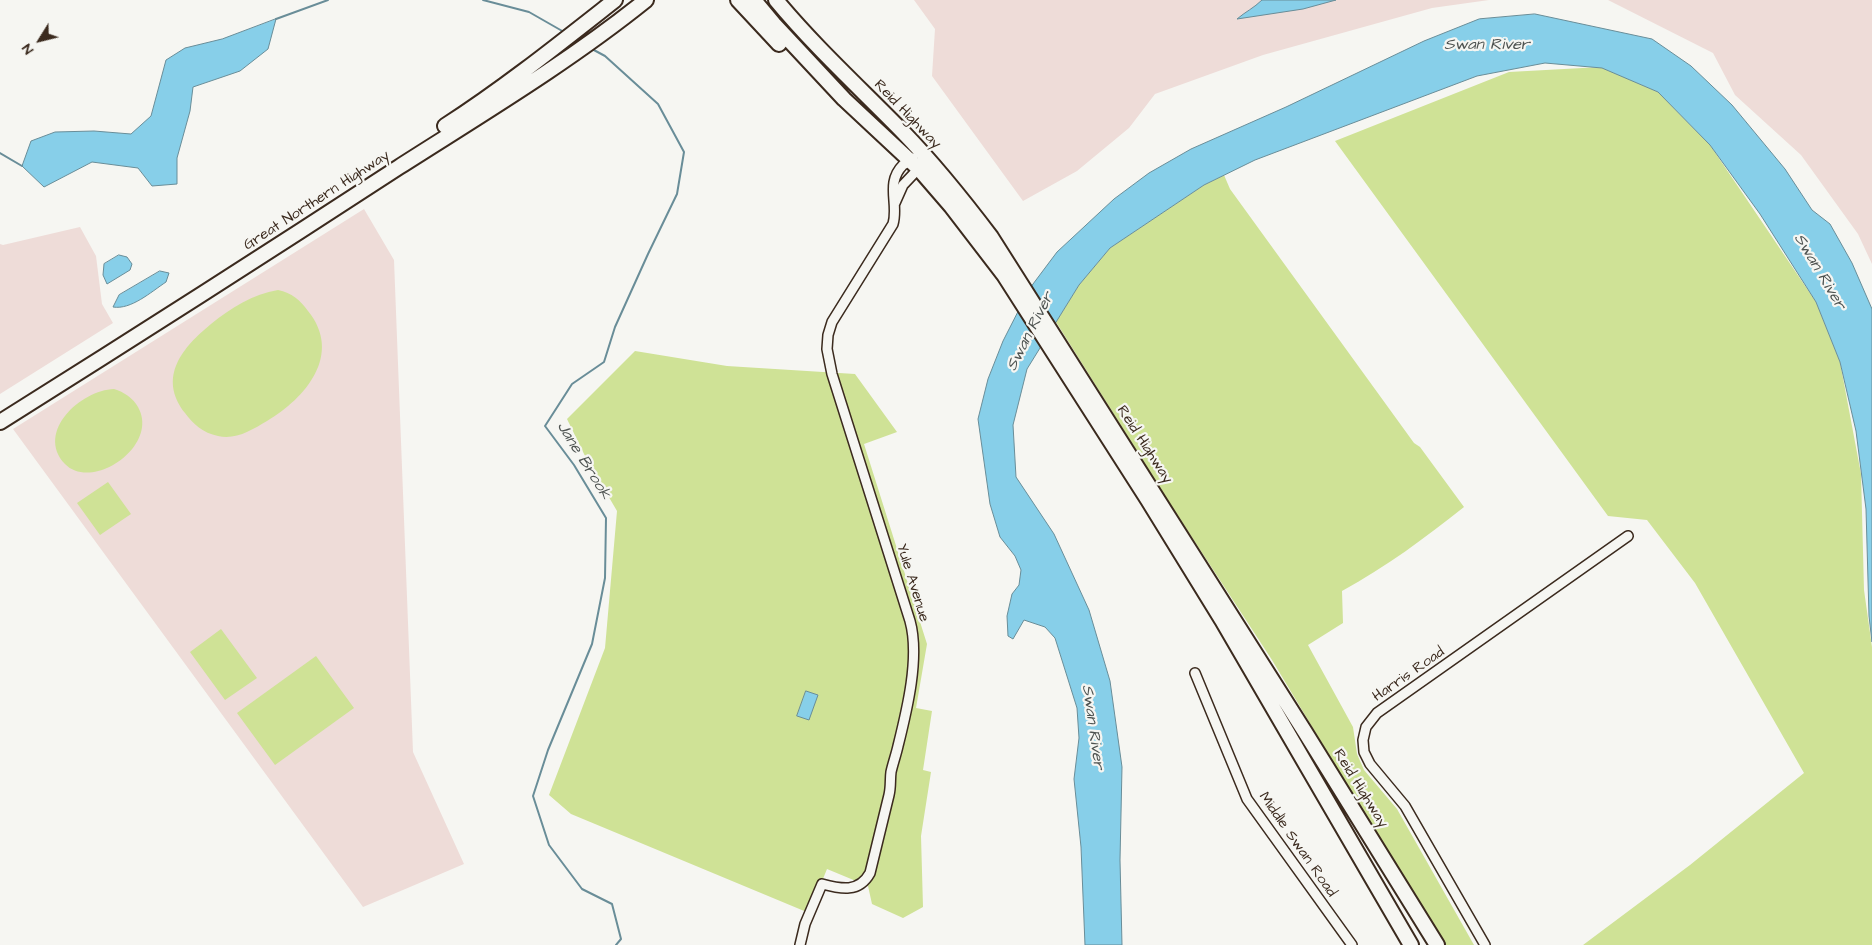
<!DOCTYPE html>
<html>
<head>
<meta charset="utf-8">
<style>
	body { margin:0 }
	#map { position:relative; width:1872px; height:945px; overflow:hidden; background:#f6f6f2; font-family:"Architects Daughter",sans-serif }
	canvas { display:block }
	.north { position:absolute; left:15px; top:15px; width:50px; height:50px; -webkit-text-stroke:4px #f6f6f2; paint-order:stroke; rotate:234deg; font-size:14px; font-weight:700; line-height:20px; text-align:center; color:#3b2a1e }
	.north::after { content:''; display:block; margin:auto; width:18px; height:22px; background:#3b2a1e; clip-path:polygon(50% 0,100% 100%,50% 72%,0 100%) }
</style>
</head>
<body>
<div id="map">
<canvas width="1872" height="945"></canvas>
<div class="north">N</div>
</div>
<script>
const c = document.querySelector('canvas').getContext('2d');
c.lineJoin = 'round';
function paint(path, color) { c.fillStyle = color; c.fill(path, 'evenodd'); }
function trace(path, color, width, dash) { c.strokeStyle = color; c.lineWidth = width; c.lineCap = dash ? 'butt' : 'round'; c.setLineDash(dash || []); c.stroke(path); }
function label(font, color, halo, rows, align = 'center') {
  c.font = font + ' "Architects Daughter",sans-serif'; c.lineWidth = 4.5; c.setLineDash([]); c.textBaseline = 'middle'; c.strokeStyle = halo; c.fillStyle = color; for (const [text, x, y, turn = 0] of rows) {
    c.save(); c.translate(x, y); c.rotate((+turn || 0) * Math.PI / 180); c.textAlign = isNaN(turn) ? turn : align; if (halo) c.strokeText(text, 0, 0); c.fillText(text, 0, 0); c.restore();
  }
}
paint(new Path2D(`
	M914,0H1489L1432,8L1263,55L1155,94L1129,128L1077,171L1023,201L932,76L935,29Z
	M1608,0H1872V264L1858,234L1801,155L1735,95L1713,53Z
	M364,209L394,260L413,752L464,864L363,907L13,429Z
	M80,227L96,256L102,304L113,323L0,394V244L3,245Z`), '#eedcd8');
paint(new Path2D(`
	M1601,67L1658,92L1710,145L1816,302L1840,362L1861,474L1864,590L1872,647V945H1583L1690,865L1804,773L1695,583L1647,520L1608,516L1335,141L1509,72Z
	M1224,175L1230,189L1414,443L1420,447L1464,507C1425,538 1386,567 1342,591L1343,623L1308,645L1353,727L1357,754L1364,770L1397,809L1474,945H1446L1440,934L1437,935L1272,660L1165,496L1056,322L1079,285L1110,248L1204,185Z
	M278,290C292,293 300,300 308,311C343,354 306,398 267,421C252,430 236,440 218,436C203,433 193,424 185,413C157,377 183,347 211,324C231,308 253,294 278,290Z
	M635,351L727,366L855,374L897,432L864,444L927,644L916,708L932,711L923,770L931,772L921,836L923,907L903,918L872,904L868,886L827,869L809,913L571,814L549,795L605,648L617,511L586,458L567,419Z
	M114,389C124,392 133,398 138,407C160,446 92,492 65,464C35,432 81,390 114,389Z
	M108,482L131,514L100,535L77,503Z
	M221,629L257,678L225,700L190,652Z
	M316,656L354,708L275,765L237,713Z`), '#cfe296');
const water = new Path2D(`
	M1262,0H1336L1303,9L1237,19C1245,12 1254,8 1262,0Z
	M1535,14L1652,39L1691,66L1732,105L1785,169L1812,210L1830,224L1852,263L1872,309V642L1869,616L1866,509L1856,431L1840,362L1816,302L1760,214L1710,145L1658,92L1602,68L1545,63L1477,76L1255,160L1204,185L1110,248L1079,285L1027,369L1013,425L1016,477L1054,534L1089,610L1110,681L1122,767L1120,860L1122,945H1085L1081,847L1074,779L1079,738L1077,708L1055,638L1045,627L1024,620L1013,639L1008,636L1007,616L1012,594L1019,585L1021,570L1015,556L1000,537L990,504L978,419L988,379L1003,341L1030,288L1057,252L1114,199L1149,173L1191,149L1286,107L1424,41L1479,19Z
	M276,19L268,49L240,71L193,87L190,111L177,158V184L152,186L138,168L92,162L44,187L22,166L31,141L55,132L94,131L131,134L151,116L166,60L185,48L222,39Z
	M119,255L127,257L132,264L130,270L107,284L103,275L104,264Z
	M160,271L169,273L166,282C151,292 131,310 113,307L119,295Z
	M806,691L818,695L809,720L797,716Z`);
paint(water, '#87cfe9');
trace(water, '#698d98', 1);
trace(new Path2D(`
	M483,0L529,12L564,32
	M276,19L328,0
	M592,49L605,56L658,104L684,152L677,194L648,254L615,327L604,362L572,384L545,426L574,465L606,518L605,578L592,644L548,750L533,796L549,845L582,889L612,904L621,939L616,945
	M0,153L22,166`), '#698d98', 2);
const minor = new Path2D(`
	M895,203L903,185L922,165
	M1195,673L1247,799L1352,945
	M800,945L805,924L822,884C841,889 859,893 870,873L889,795C891,787 890,779 891,772C893,763 896,755 898,746C907,710 920,657 910,621L832,374L827,349L828,335L832,322L893,224C899,204 885,183 903,165C906,163 910,161 913,158
	M1485,945L1405,806L1370,764L1364,752L1363,740L1366,727L1377,713L1628,536`);
const trunk = new Path2D(`
	M738,0L779,44
	M754,0L774,24L844,99L919,169L951,206L1004,275L1148,500L1222,620L1411,945
	M776,0C815,47 860,88 903,132C935,165 963,200 991,237L1305,732L1437,945
	M445,126C504,88 559,44 615,0
	M0,422C134,338 267,253 399,167C482,114 569,62 646,0`);
trace(minor, '#3b2a1e', 12);
trace(trunk, '#3b2a1e', 18);
trace(minor, '#f6f6f2', 9);
trace(trunk, '#f6f6f2', 14);
label('15px', '#3b2a1e', '#f6f6f2', [
	["Reid Highway",907,115,46],
	["Great Northern Highway",317,201,-33],
	["Reid Highway",1144,445,57],
	["Yule Avenue",912,583,73],
	["Harris Road",1409,675,-35],
	["Reid Highway",1360,789,58],
	["Middle Swan Road",1297,845,55]
]);
label('italic 16px', '#4e5351', '#f6f6f2', [
	["Swan River",1487,46],
	["Swan River",1819,272,59],
	["Swan River",1031,332,-63],
	["Jane Brook",583,461,58],
	["Swan River",1092,727,82]
]);
</script>
</body>
</html>
